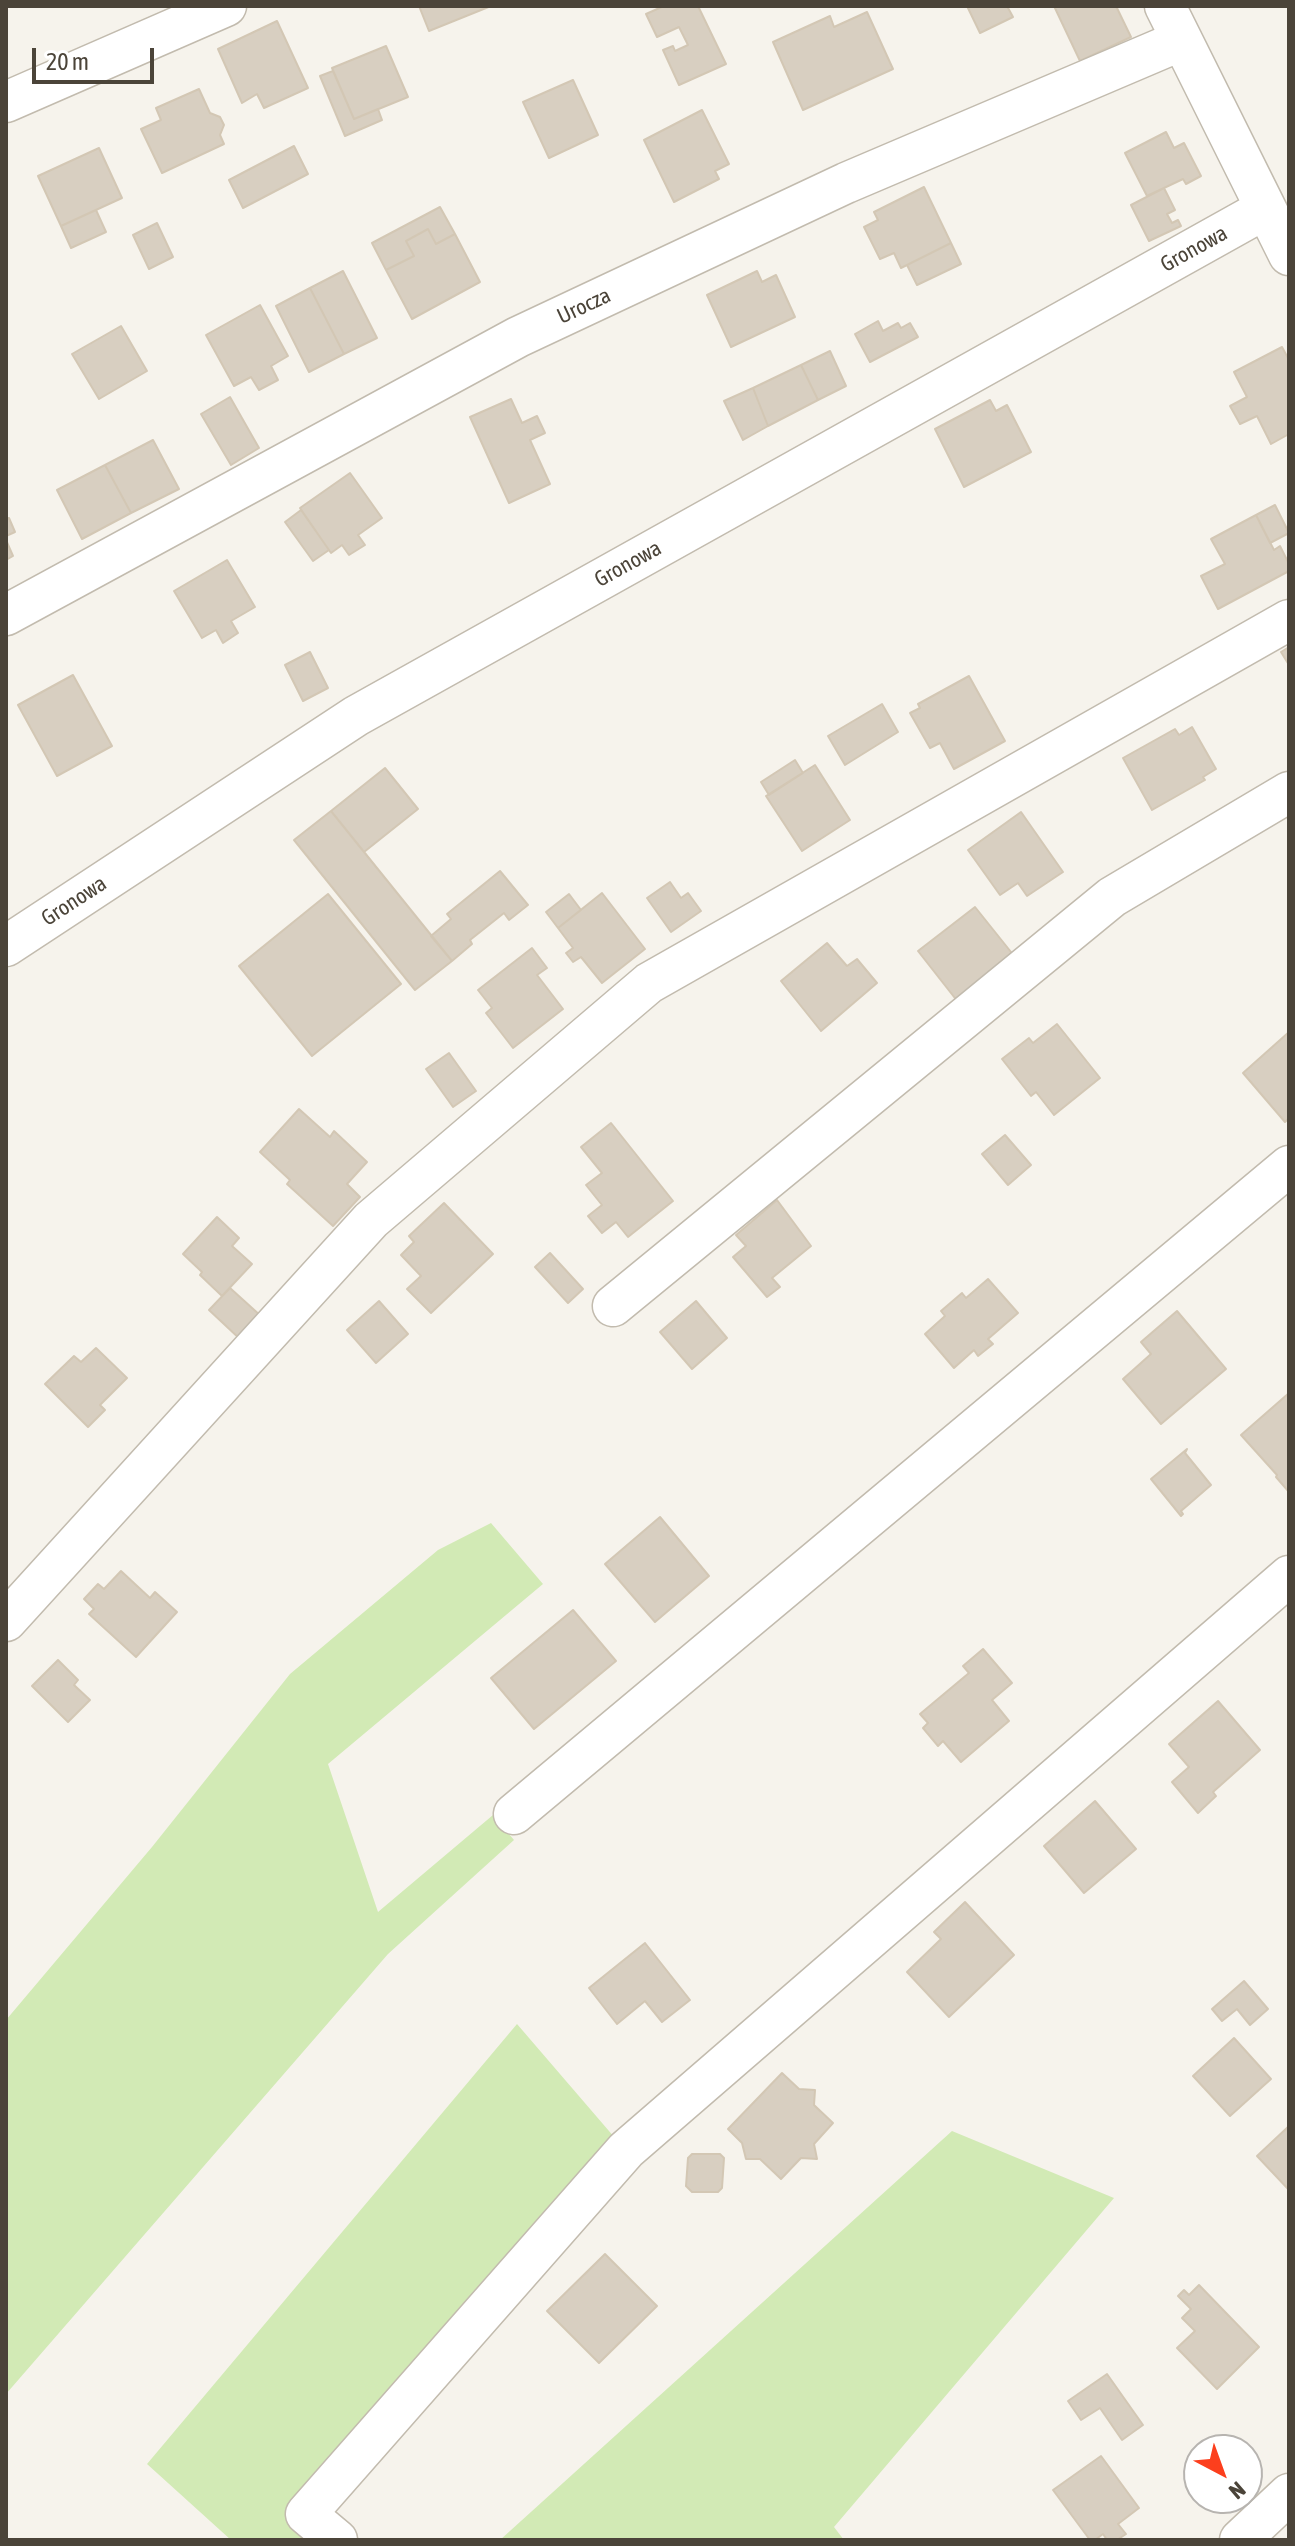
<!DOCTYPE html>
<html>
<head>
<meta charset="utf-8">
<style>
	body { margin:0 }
	#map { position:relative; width:1295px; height:2546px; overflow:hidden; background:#f6f3ec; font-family:"Asap Condensed",sans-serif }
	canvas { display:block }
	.frame { position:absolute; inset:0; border:8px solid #4b4439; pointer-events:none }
	.north { position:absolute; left:1183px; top:2434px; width:80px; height:80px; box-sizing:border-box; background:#fff; border:2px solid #b7b4b0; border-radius:50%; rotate:139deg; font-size:22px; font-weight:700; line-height:32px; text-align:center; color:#4b4439 }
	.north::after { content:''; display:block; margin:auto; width:28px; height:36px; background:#fc3f1d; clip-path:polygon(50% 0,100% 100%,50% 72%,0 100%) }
	.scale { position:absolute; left:32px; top:48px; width:122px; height:36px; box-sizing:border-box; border:4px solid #4b4439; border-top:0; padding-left:10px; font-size:24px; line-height:28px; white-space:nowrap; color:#4b4439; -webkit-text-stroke:6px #fff; paint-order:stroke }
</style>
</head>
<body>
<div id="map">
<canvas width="1295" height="2546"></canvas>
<div class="frame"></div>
<div class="north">N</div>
<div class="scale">20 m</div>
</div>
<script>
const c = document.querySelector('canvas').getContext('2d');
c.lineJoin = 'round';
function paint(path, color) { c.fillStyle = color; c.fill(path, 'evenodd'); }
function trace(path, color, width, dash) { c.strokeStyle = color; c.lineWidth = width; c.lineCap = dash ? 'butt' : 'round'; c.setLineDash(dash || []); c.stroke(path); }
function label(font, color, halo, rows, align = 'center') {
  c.font = font + ' "Asap Condensed",sans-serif'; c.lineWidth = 6; c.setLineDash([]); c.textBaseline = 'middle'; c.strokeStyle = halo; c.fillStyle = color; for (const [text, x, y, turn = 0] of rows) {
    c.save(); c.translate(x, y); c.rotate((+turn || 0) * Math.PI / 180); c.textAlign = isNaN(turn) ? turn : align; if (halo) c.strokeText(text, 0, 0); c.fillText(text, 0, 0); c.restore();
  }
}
paint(new Path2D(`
	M491,1523L543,1584L328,1764L378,1912L493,1815L514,1840L388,1954L6,2394V2020L152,1847L290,1674L438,1550Z
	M517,2024L615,2138L312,2540H231L147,2464Z
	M952,2131L1114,2198L834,2527L844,2540H500Z`), '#d2eab5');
const building = new Path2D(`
	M419,6H491L429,31Z
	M664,6H698L726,64L679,85L663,50L673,46L675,51L688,45L679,27L657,37L646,14Z
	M967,6H1007L1013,17L980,33Z
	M1054,6H1116L1131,37L1080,61Z
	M867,12L893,69L803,110L773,42L830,16L834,27Z
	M277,21L308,88L264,108L257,94L242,103L218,49Z
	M386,46L408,97L354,119L332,68Z
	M333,71L354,119L378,109L382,120L345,136L320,76Z
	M573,80L598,135L549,158L523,102Z
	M199,89L210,113L220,117L224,125L220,135L224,144L162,173L141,129L161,120L156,108Z
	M702,110L729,164L715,171L719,179L674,202L644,140Z
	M1166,132L1174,148L1184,143L1201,176L1186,184L1183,179L1147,196L1125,153Z
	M294,146L308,174L243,208L229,180Z
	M99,148L122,198L61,226L38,176Z
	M924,187L951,243L901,268L894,253L880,259L864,227L878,220L874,212Z
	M1164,188L1175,210L1167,214L1172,223L1178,220L1181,226L1149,241L1131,205Z
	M440,207L455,234L436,244L428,229L406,241L414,256L386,270L372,243Z
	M96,210L106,232L71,248L61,226Z
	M157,223L173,257L149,269L133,235Z
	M428,229L436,244L455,234L480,282L412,319L386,270L414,256L406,241Z
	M951,243L961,264L917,285L907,265Z
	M343,271L377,338L344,354L310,288Z
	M757,271L762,282L776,275L795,317L731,347L707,295Z
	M310,288L344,354L309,372L276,306Z
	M260,305L288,356L271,366L278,380L259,390L251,377L234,386L206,335Z
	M878,321L883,331L898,323L901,328L910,323L918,337L870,362L855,334Z
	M121,326L147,371L99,399L72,354Z
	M1282,347L1289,360V434L1271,444L1257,416L1240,424L1230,406L1247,397L1234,372Z
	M830,351L846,386L818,400L801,365Z
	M801,365L818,400L768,426L753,388Z
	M753,388L768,426L743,440L724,401Z
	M230,397L259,448L231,465L201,414Z
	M511,399L522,423L537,416L545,433L530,440L550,484L509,503L470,417Z
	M990,400L996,411L1007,405L1031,452L964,487L935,429Z
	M153,440L179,489L131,513L105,465Z
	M105,465L131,513L82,539L57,490Z
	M350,473L382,518L358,535L365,545L349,555L342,545L331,553L300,508Z
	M1275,505L1289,533L1270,543L1256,515Z
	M301,510L329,550L313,561L285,522Z
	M1256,515L1274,550L1280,546L1289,564V571L1218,609L1201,576L1225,564L1211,539Z
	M9,518L15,532L6,536V519Z
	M6,540L13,556L6,560Z
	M227,560L255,607L231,621L238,633L223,643L216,630L202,638L174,591Z
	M1289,647V665L1281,652Z
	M310,652L328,688L303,701L285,665Z
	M73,675L112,746L57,776L18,705Z
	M969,676L1005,741L954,769L940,743L930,748L910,713L920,708L918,704Z
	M882,704L898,732L845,765L828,736Z
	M1192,727L1216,769L1203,777L1205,780L1152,810L1123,758L1175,729L1179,735Z
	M795,760L803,773L769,795L761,782Z
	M815,765L850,820L802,851L766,796Z
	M385,768L418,809L364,852L331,811Z
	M331,811L452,961L415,990L294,840Z
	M1021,812L1063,872L1027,896L1018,883L1000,895L968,850Z
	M500,871L528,905L509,920L504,913L470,940L472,944L452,961L431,936L451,919L447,914Z
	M670,882L681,898L688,893L701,911L671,932L647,898Z
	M602,893L645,949L602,983L581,957L573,962L566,953L573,948L558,928Z
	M328,894L401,984L312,1056L239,966Z
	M569,894L581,910L558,928L546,912Z
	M975,907L1015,957L958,1002L918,951Z
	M827,943L847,966L857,959L877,983L821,1031L781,981Z
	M532,948L547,968L537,975L563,1009L513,1048L486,1013L492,1008L478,990Z
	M1057,1024L1100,1078L1054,1115L1036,1092L1031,1096L1002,1059L1029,1038L1033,1043Z
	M1289,1032V1118L1285,1122L1243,1073Z
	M449,1053L476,1091L453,1107L426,1069Z
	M299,1109L330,1137L334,1131L367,1162L347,1184L360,1197L333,1226L287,1184L290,1180L260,1152Z
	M611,1123L673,1201L628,1237L616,1222L602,1233L588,1216L602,1205L586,1185L602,1173L581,1147Z
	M1005,1135L1031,1165L1008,1185L982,1154Z
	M777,1200L811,1246L772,1278L780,1287L767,1297L733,1257L746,1246L736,1235Z
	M444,1203L493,1254L431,1313L407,1289L421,1276L401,1255L414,1242L409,1236Z
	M217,1217L239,1238L232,1246L252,1264L222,1296L200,1275L202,1272L183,1254Z
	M550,1253L583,1289L568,1303L535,1267Z
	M988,1279L1018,1313L988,1339L993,1344L978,1356L974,1350L954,1368L925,1334L945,1316L941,1311L962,1293L966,1298Z
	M230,1288L262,1317L241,1340L209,1310Z
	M379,1301L408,1334L376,1363L347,1330Z
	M696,1301L727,1338L692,1369L660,1332Z
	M1177,1311L1226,1369L1161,1424L1123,1379L1151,1354L1141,1342Z
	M96,1348L127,1378L100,1405L105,1410L88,1427L45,1384L74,1356L81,1362Z
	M1289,1393V1492L1276,1477L1277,1475L1241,1435Z
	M1187,1449L1185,1453L1211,1485L1181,1511L1183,1514L1181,1516L1151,1479Z
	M660,1517L709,1576L655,1622L605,1564Z
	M121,1571L150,1598L155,1592L177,1612L136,1657L89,1614L94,1609L84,1599L98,1584L104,1589Z
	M573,1610L616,1661L534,1729L491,1678Z
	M983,1649L1012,1683L992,1700L1009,1721L961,1762L943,1741L938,1746L923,1728L928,1723L920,1714L969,1673L963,1666Z
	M58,1660L78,1680L74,1685L90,1700L68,1722L32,1686Z
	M1218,1701L1260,1750L1213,1792L1216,1796L1198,1813L1172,1782L1189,1767L1169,1744Z
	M1095,1801L1136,1849L1084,1893L1044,1846Z
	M965,1902L1014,1955L949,2017L907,1972L941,1939L934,1932Z
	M645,1943L690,2000L662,2022L645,2001L617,2024L589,1988Z
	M1244,1981L1268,2009L1250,2025L1237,2009L1222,2021L1212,2009Z
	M1234,2038L1271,2079L1230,2116L1193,2076Z
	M782,2073L799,2089L815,2090L814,2105L833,2123L814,2144L817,2159L801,2158L781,2179L760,2159H746L742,2143L728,2129Z
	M1289,2126V2190L1257,2156Z
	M692,2154H720L724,2158L722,2188L718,2192H692L686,2186L688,2158Z
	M605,2254L657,2306L599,2363L547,2311Z
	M1199,2285L1259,2347L1217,2389L1177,2348L1195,2331L1182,2318L1191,2309L1178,2296L1184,2290L1189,2295Z
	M1107,2374L1143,2425L1122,2440L1100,2408L1081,2420L1068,2401Z
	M1101,2456L1139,2508L1118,2524L1126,2534L1117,2540H1107L1103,2534L1095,2540H1090L1053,2490Z`);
paint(building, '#d8cfc1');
trace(building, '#d3c7b4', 2);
const street = new Path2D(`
	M1165,6L1289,255
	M6,102L226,6
	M6,615L518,337L846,183L1182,40
	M6,946L356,716L1265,209
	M613,1306L1112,897L1289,792
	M6,1621L371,1220L649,983L1289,620
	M514,1814L1289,1166
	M337,2540L306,2514L626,2150L1289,1576
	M1240,2540L1289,2494`);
trace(street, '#c2bbae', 43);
trace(street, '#fff', 40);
label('22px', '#4b4439', '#fff', [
	["Gronowa",1194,249,-29],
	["Urocza",584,306,-25],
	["Gronowa",628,564,-29],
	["Gronowa",74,901,-33]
]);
</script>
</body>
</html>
